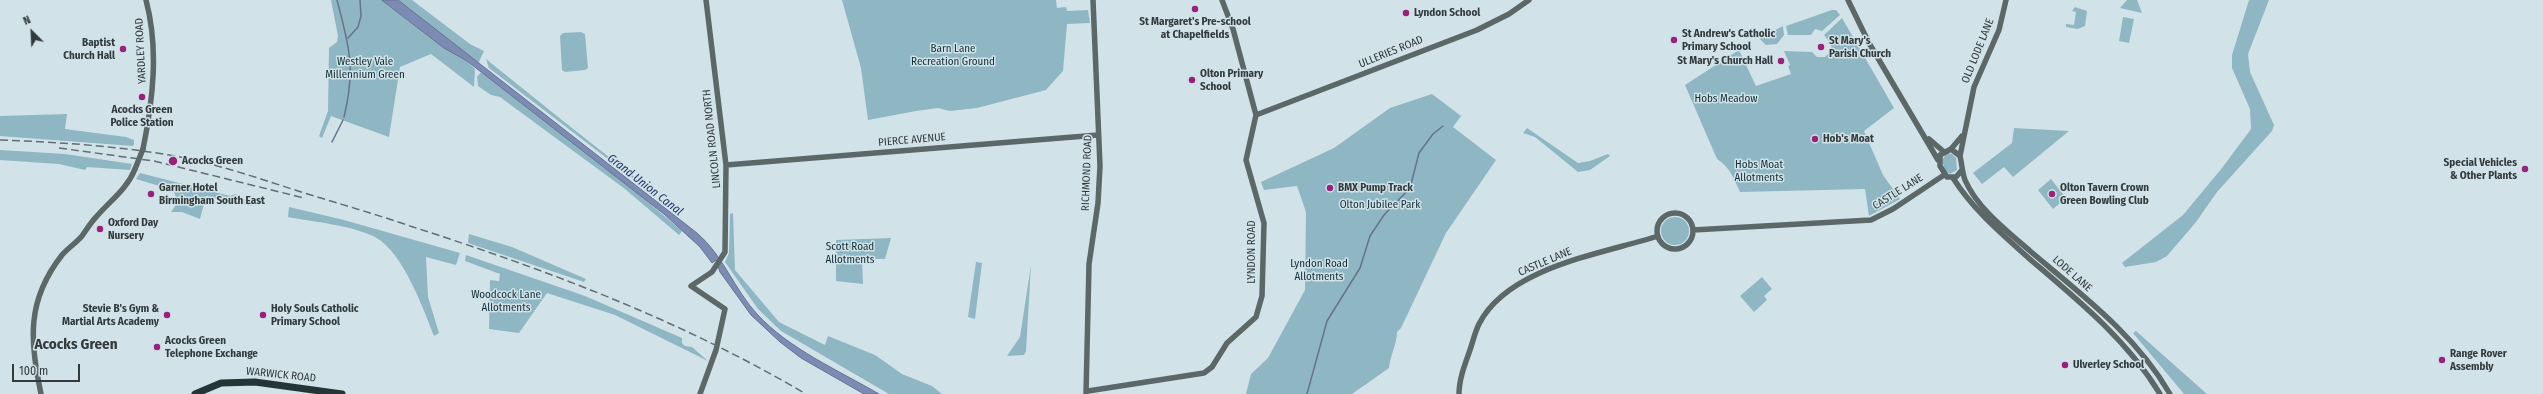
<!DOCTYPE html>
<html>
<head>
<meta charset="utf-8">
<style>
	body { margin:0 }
	#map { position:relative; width:2543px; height:394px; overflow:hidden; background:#d1e3e9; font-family:"Fira Sans Condensed",sans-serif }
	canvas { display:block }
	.north { position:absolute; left:12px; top:12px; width:40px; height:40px; -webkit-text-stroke:3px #d1e3e9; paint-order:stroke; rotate:336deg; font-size:11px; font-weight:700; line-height:16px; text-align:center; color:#333a3c }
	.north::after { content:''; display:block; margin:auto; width:14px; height:18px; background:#333a3c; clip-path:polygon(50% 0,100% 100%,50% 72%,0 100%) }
	.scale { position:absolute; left:12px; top:364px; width:68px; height:18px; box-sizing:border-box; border:2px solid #333a3c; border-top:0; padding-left:5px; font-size:12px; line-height:14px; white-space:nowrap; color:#333a3c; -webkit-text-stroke:3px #d1e3e9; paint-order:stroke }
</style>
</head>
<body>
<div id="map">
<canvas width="2543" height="394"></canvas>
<div class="north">N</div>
<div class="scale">100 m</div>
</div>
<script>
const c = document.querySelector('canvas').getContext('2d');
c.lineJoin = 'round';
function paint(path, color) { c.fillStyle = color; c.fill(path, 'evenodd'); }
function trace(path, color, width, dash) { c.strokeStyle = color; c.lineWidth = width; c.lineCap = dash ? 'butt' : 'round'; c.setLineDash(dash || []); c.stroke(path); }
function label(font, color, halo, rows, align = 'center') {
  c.font = font + ' "Fira Sans Condensed",sans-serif'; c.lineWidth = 3; c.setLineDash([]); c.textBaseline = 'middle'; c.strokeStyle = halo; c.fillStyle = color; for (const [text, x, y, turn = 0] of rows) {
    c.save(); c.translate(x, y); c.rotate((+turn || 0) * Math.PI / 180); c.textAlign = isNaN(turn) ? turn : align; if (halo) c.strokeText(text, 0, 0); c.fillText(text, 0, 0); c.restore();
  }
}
paint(new Path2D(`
	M331,0H382L445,48L467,61L475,69L474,87L431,54L400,67L389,137L331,116L322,138L319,136L328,111L329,48L337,42L338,36Z
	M398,0H412L470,44L484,51L478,64Z
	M842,0H1056L1057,8L1066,7L1067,11L1088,10L1090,23L1067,24L1063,71L1046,90L977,108L950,111L938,108L916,111L868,120L861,68Z
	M2127,0H2137L2142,13L2120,8Z
	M2249,0H2269L2248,54L2250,72L2274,125L2272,131L2217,192L2196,222L2167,256L2156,262L2125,267L2122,263L2183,215L2222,168L2251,129L2250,109L2232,68V55Z
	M2075,7L2087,11L2085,26L2078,29L2066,27V24L2074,25L2076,12L2072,11Z
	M1832,10H1836L1840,15L1822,31L1815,29L1811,35H1788L1786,26Z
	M2123,17L2134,19L2129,43L2119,41Z
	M1842,18L1894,108L1864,131L1883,175L1900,199L1869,216L1865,189L1740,192C1734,179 1730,167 1717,159L1685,85L1739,50L1756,86L1791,74L1788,66L1790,65L1784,51L1812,52L1817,57H1825L1831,51V44L1824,35Z
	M1783,26L1784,35L1777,44L1766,45L1759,38Z
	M581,32L585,34L588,68L585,70L565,72L562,70L560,36L563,33Z
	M486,59C536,99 585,139 636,178L634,179L489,68Z
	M481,72L634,190L682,231L679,235L625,189L500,97L491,95L478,86L477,77Z
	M1432,94L1461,116L1453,127L1496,160L1446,233L1401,328L1397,332C1397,344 1390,356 1389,368L1352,394H1246L1251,374L1268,358L1305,290L1306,212L1297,186L1264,190L1261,182L1334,148L1390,108Z
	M67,114L65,129L126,137L134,140V144L133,146L0,136V116Z
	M1527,128L1578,163L1590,161L1608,154L1610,156L1590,170L1578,172L1535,137L1523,133Z
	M2014,128L2069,131L2013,177L2004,167L1982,184L1973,173L2012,143Z
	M0,150L65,154L132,164L130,170L87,167L85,170L59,164L0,160Z
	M1947,153L1952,154L1956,158L1957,170L1950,174L1945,171L1942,160Z
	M140,173L230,196L235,194L252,204L251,206L206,196L200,219L182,212H171L178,202L173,190L136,179Z
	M2051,179L2066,198L2053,209L2038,190Z
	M289,207L344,220L460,253L456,265L426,257L428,297L439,333L434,336C423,308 403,252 375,237C351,225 314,222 288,217Z
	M733,213L735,270L779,322L825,345L828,336L875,355L902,374L932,386L942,394H889L781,331L758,309L725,262L729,253L730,214Z
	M1661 231a14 14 0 1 1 28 0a14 14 0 1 1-28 0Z
	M469,234L512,247L586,279L584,282L468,243Z
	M891,238L885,259H862L863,284L836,281V240Z
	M466,255L585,296L682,338V343L685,346L692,347L708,361L615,315L547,293L519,333L489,329L490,280L499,281L500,274L465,261Z
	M976,262L982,263L975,319L968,317Z
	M1031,265L1026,351L1024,355L1007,356L1020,337Z
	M1762,277L1772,289L1764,296L1767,300L1754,312L1740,296Z
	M2136,331L2207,394H2184L2133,333Z`), '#8fb6c3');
const water = new Path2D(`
	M382,0H398L697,233C723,255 734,289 757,314C789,349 838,370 879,394H864L801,358L780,342L751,315L720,272L716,260L712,263L700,247L664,214L467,61L444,48Z`);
paint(water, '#7c8bb3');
trace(water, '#66738f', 1);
trace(new Path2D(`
	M337,0C349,46 356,68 344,117
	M348,38L358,27L361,16L360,0
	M332,142L343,120
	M1307,394L1327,321L1360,268L1370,236L1384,215L1410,188L1419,153L1433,134L1443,126`), '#66738f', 1.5);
trace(new Path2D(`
	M1848,0L1869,43L1938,160
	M1256,115L1477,30L1509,14L1529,0
	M1929,139L1943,151
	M143,149C153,100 159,49 146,0
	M1951,149L1962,136
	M1960,156L1974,87L1999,30L2006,0
	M726,165L1098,135
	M1962,170L1956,177H1947L1940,166V155L1951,149L1960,156C1962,164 1962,172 1965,180C1977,208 2007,231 2030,251C2081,294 2136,335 2170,394
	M1953,178C1974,211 2003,235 2032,261C2078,300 2128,341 2160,394
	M1657 231a18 18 0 1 1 36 0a18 18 0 1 1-36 0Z
	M1693,230L1871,220L1893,209L1944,175
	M1088,391L1204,373L1212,367L1227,343L1256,317L1262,296L1264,223L1246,160L1256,115L1233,29L1222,0
	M41,394C30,340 26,301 62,255C68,248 76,243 82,236C87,229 91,222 97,216C111,200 127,189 135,169
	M700,394L716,350L725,309L691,286L712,272L725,252L726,165L706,0
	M1086,394L1089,264L1098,203L1100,166L1093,0
	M1459,394C1459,379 1465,364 1470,350C1473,341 1475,332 1479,324C1508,267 1602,254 1658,236`), '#5c6767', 5.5);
trace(new Path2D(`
	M195,394L221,383L255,382L342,394`), '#253536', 7);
trace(new Path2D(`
	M0,140C58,142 117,146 175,156C217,164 258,178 298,191C337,203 375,214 413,227C550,271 682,321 806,394
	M59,148L154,161L304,198`), '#626d70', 1.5, [8, 4]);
trace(new Path2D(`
	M135,169L143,149`), '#5c6767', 5.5);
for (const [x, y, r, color] of [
	[1195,9,4,"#9a217b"],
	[1406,13,4,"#9a217b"],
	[1674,40,4,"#9a217b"],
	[1821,47,4,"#9a217b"],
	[123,49,4,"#9a217b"],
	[1781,61,4,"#9a217b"],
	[1192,80,4,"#9a217b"],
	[142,97,4,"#9a217b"],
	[1815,139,4,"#9a217b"],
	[173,161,5,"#9a217b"],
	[2525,169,4,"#9a217b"],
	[1330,188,4,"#9a217b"],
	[151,194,4,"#9a217b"],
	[2052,194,4,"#9a217b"],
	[100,229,4,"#9a217b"],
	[167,315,4,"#9a217b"],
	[263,315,4,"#9a217b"],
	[157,347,4,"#9a217b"],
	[2442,360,4,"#9a217b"],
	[2065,365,4,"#9a217b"]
]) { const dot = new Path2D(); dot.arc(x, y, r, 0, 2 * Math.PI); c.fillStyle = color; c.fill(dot); trace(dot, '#d1e3e9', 1.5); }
label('bold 11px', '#333a3c', '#d1e3e9', [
	["Lyndon School",1414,13],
	["St Margaret's Pre-school",1195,22,"center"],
	["at Chapelfields",1195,35,"center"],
	["St Andrew's Catholic",1682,34],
	["Primary School",1682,47],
	["St Mary's",1829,41],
	["Parish Church",1829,54],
	["Baptist",115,43,"right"],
	["Church Hall",115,56,"right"],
	["St Mary's Church Hall",1773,61,"right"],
	["Olton Primary",1200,74],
	["School",1200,87],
	["Acocks Green",142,110,"center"],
	["Police Station",142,123,"center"],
	["Hob's Moat",1823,139],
	["Acocks Green",182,161],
	["Special Vehicles",2517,163,"right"],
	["& Other Plants",2517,176,"right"],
	["Garner Hotel",159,188],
	["Birmingham South East",159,201],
	["BMX Pump Track",1338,188],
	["Olton Tavern Crown",2060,188],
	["Green Bowling Club",2060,201],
	["Oxford Day",108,223],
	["Nursery",108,236],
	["Stevie B's Gym &",159,309,"right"],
	["Martial Arts Academy",159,322,"right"],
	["Holy Souls Catholic",271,309],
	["Primary School",271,322],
	["Acocks Green",165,341],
	["Telephone Exchange",165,354],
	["Range Rover",2450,354],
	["Assembly",2450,367],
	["Ulverley School",2073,365]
], 'left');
label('11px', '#122e36', '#d1e3e9', [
	["Barn Lane",953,49],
	["Recreation Ground",953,62],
	["Westley Vale",365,62],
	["Millennium Green",365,75],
	["Hobs Meadow",1726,99],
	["Hobs Moat",1759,165],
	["Allotments",1759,178],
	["Olton Jubilee Park",1380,205],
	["Scott Road",850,247],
	["Allotments",850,260],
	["Lyndon Road",1319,264],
	["Allotments",1319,277],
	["Woodcock Lane",506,295],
	["Allotments",506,308]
]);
label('11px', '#333a3c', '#d1e3e9', [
	["YARDLEY ROAD",141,51,-93],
	["OLD LODE LANE",1978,51,-68],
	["ULLERIES ROAD",1391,52,-22],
	["LINCOLN ROAD NORTH",712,139,-96],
	["PIERCE AVENUE",912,140,-5],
	["RICHMOND ROAD",1087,173,-88],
	["CASTLE LANE",1898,192,-32],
	["LYNDON ROAD",1252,252,-90],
	["CASTLE LANE",1545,262,-23],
	["LODE LANE",2072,274,41],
	["WARWICK ROAD",281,375,6]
]);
label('italic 12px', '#233366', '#d1e3e9', [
	["Grand Union Canal",645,185,38]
]);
label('bold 15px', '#333a3c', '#d1e3e9', [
	["Acocks Green",76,345]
]);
</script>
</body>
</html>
